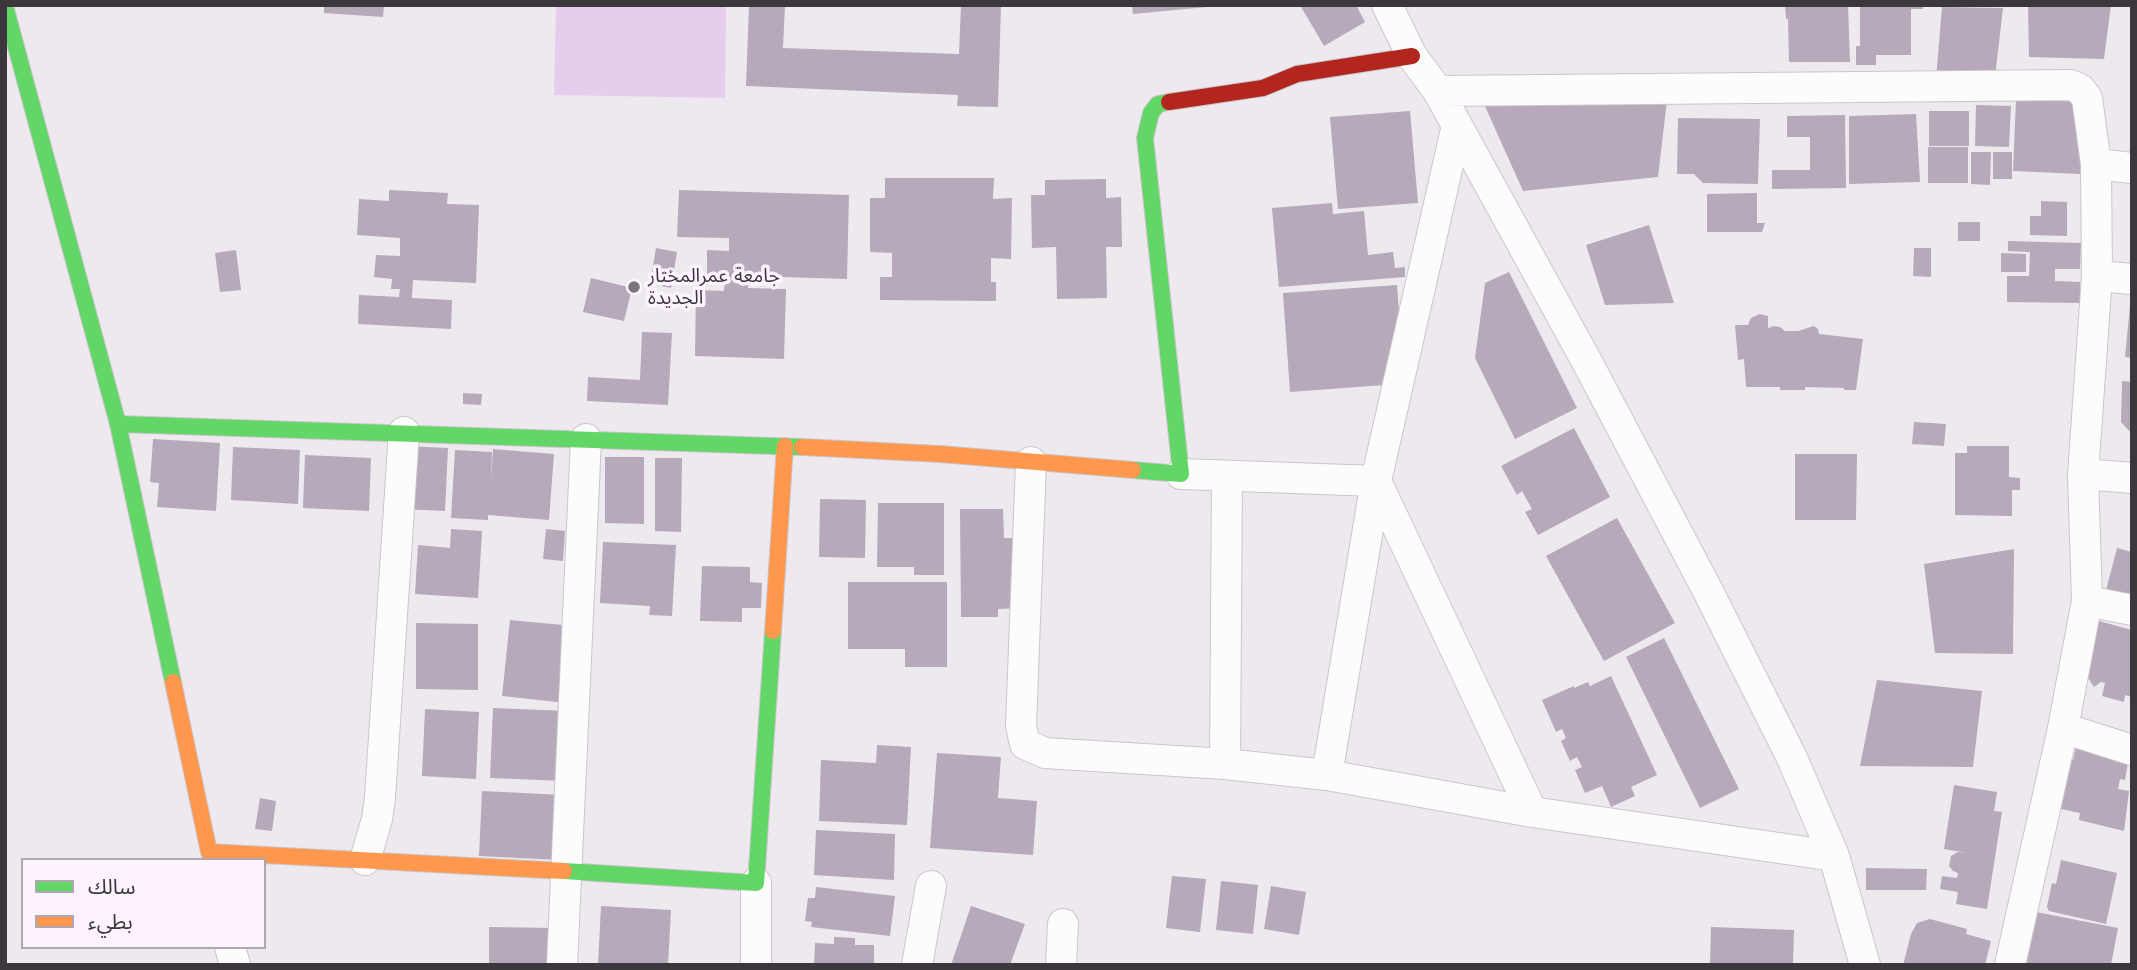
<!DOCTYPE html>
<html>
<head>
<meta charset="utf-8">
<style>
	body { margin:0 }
	#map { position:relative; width:2137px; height:970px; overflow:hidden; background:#eee9ef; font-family:"Work Sans","Noto Sans Arabic",sans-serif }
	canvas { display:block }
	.frame { position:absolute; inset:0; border:7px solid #3b373c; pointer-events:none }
	.legend { position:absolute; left:21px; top:858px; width:245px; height:91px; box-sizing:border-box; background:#fdf3ff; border:2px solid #afa8b1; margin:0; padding:9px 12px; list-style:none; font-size:21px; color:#3b373c }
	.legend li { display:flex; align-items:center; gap:14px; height:35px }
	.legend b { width:35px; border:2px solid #afa8b1 }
</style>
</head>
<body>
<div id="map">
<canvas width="2137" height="970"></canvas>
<div class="frame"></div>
<ul class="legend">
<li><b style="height:9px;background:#63d668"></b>سالك</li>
<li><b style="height:9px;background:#ff974d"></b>بطيء</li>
</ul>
</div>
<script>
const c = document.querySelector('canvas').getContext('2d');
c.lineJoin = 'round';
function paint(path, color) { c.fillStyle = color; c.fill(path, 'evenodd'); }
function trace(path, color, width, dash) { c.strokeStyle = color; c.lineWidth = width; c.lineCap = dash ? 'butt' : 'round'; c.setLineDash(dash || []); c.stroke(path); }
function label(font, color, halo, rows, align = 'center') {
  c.font = font + ' "Work Sans","Noto Sans Arabic",sans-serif'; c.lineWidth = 7; c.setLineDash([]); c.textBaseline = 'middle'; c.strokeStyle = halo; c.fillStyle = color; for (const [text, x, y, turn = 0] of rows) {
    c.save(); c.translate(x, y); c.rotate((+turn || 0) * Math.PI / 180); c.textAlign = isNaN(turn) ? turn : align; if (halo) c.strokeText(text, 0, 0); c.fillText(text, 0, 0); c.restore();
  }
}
paint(new Path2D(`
	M556,5H726L725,98L554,95Z`), '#e7cded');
paint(new Path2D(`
	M324,5H384L383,17L324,13Z
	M749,5H785L783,48L959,54L961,5H1001L998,107L957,106L958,95L746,86Z
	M1132,5H1207V7L1133,14Z
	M1300,5H1356L1365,22L1324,46Z
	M1785,5H1848L1850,62H1789L1788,19H1786Z
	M1860,5H1923V9H1911V55H1876V65H1856V46H1860Z
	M2028,5H2111L2104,59L2029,57Z
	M1942,7L2003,8L1995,77L1936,79Z
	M2016,99L2083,102L2080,174L2013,171Z
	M1667,100L1658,177L1523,191L1484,104Z
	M1976,105L2011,106L2009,147L1975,146Z
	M1410,111L1418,203L1338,209L1330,117Z
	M1929,111H1969V146H1929Z
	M1916,114L1920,182L1849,184V116Z
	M1845,115L1846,188L1772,189V170H1810V137H1787V116Z
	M1678,118L1760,119L1758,184L1703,183L1694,174H1677Z
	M1928,147H1968V183H1928Z
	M1971,152H1991L1990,185L1971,184Z
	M1993,152H2012V179H1993Z
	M885,178H994L993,199L1012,198L1011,259L991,258V282H996V301L880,300V277H892V253L870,252V198H885Z
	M1106,179V198L1121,197L1122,247H1106L1107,298L1057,299L1056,247L1032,248L1031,195H1045V180Z
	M389,190L448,193L447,204L479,205L476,283L413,280L412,298L452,300L451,329L358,324L359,295L399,297L400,289H391L392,279L374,277L376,255L400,256V238L357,235L359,199L389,201Z
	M679,190L849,195L847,279L748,276V288L786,289L784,359L695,356L696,290L724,291L725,279L707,278V250L729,251V238L677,237Z
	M1757,193V223H1765L1762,232H1707V194Z
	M2041,201L2067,202V236L2030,235V216H2041Z
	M1332,203L1333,214L1364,211L1368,255L1393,252L1395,268L1405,267V277L1279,287L1272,208Z
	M1958,222H1980V241H1958Z
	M1649,225L1674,303L1605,305L1586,245Z
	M2008,241L2081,243L2080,269H2055V281L2080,282V303L2007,302V276H2029L2030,252L2008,251Z
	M656,248L677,252L671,288L650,284Z
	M1914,248H1931V277L1913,276Z
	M236,250L241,290L220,292L215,253Z
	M2001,253L2026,254V272H2001Z
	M1509,272L1577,408L1515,439L1475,358L1485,283Z
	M591,278L632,288L624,321L583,312Z
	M1397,285L1402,353L1384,385L1290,392L1283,293Z
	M2130,305H2132V358L2125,357Z
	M1760,314L1768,316V328L1774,326L1780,327L1785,331H1798L1814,326L1818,329L1819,334L1863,339L1856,390H1844V388L1805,387V390H1780V387H1746L1744,359L1738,360L1735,325H1748L1751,318Z
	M642,332L672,333L668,405L587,401L588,377L640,380Z
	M2122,381L2132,382V434L2121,422Z
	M463,393L482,394L481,405L463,404Z
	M1914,422L1946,424L1944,446L1912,444Z
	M1574,428L1610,497L1538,535L1525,512L1532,509L1522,491L1517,495L1501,466Z
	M153,439L220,443L216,511L157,507L159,483L150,482Z
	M406,446L448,448L445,511L402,509Z
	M1967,446H2009V477L2020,478V490H2012V516L1955,515V453H1967Z
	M233,447L300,450L298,504L231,500Z
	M493,449L554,454L549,520L488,515V520L451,518L455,450L492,452L491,481Z
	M1795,454H1857L1856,520H1795Z
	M305,455L371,458L369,511L303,508Z
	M605,457H644V524L605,523Z
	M655,458H682L681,532L655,531Z
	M820,499L866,500L865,558L819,557Z
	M878,503H944V575H914V567H877Z
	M960,509H1003L1004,538H1014L1022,608L998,609V617H961Z
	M1617,518L1675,623L1604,661L1546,556Z
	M451,529L482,531L478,598L415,594L418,545L450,548Z
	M546,529L565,531L563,561L543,559Z
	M603,542L676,545L672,616L649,615L650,606L600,603Z
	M2117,548L2132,552V597L2106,590Z
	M2014,549L2013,654L1935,653L1924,564Z
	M702,566L750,567V582L762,583L761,608H742V622L700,621Z
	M848,582H947V667H905V649H848Z
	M510,620L574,626L566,703L502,696Z
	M2099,621L2132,630V697L2125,695L2124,702L2102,696L2105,683L2101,682L2094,687L2085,673Z
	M416,623L478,624V690L416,689Z
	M1664,638L1739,789L1700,808L1626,657Z
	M1611,676L1657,775L1631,787L1635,796L1611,807L1602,786L1585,793L1575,770L1582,767L1577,757L1570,761L1561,741L1566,738L1562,729L1556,732L1542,700L1574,686V688L1588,682L1590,686Z
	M1877,680L1982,691L1973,767L1860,766Z
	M493,708L569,711L566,781L490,778Z
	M425,709L479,712L476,779L422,776Z
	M877,745L911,747L907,825L819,821L821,760L876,763Z
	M2076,747L2100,752L2099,756L2128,762L2125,780L2120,779L2118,789L2129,791L2124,831L2079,820L2080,813L2061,809L2065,788L2060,787L2066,759L2073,760Z
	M937,753L1001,757L998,798L1037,801L1033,855L930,848Z
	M1954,785L1997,792L1994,811L2002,812L1987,909L1956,904L1958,892L1940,889L1942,876L1957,878L1958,873L1953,871L1949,866L1951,856L1958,852L1967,853L1944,849Z
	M482,791L564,795L560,860L479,856Z
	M260,798L276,801L272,831L255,829Z
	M816,830L895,834L894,880L814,875Z
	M2061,860L2117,873L2106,924L2049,911L2047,907L2052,883L2056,884Z
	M1866,868L1927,869L1926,890H1866Z
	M1172,876L1206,879L1200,932L1166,928Z
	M1221,881L1258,885L1253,934L1216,930Z
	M1271,886L1306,892L1299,935L1264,929Z
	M816,887L895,896L890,936L811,927L812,922L805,921L808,898H815Z
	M601,906L671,910L668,965H598Z
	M971,906L1025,924L1010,965H951Z
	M2036,912L2118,928L2111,965H2025Z
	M1930,919L1967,929L1966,934L1991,941L1985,965H1903L1911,934L1917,923Z
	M489,927L556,928V965H489Z
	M1711,927L1794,930L1793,965H1710Z
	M834,937L855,938V945H874V965H814L815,943L834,944Z`), '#b6a9ba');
const street = new Path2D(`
	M1387,5L1412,56L1438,91L1586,360L1708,591L1792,758L1834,856L1865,965
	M1438,91L2071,85L2080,89L2087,98L2096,164L2097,276L2083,474L2087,601L2063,728L2010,965
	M2096,164L2132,168
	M2097,276L2132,279
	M1031,462L1021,726L1025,744L1045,753L1225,764L1327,775L1532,812L1834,856
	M1181,474L1376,481L1457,125
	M2083,474L2132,478
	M1376,481L1532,812
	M2087,601L2132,610
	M2063,728L2132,750
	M1225,764L1227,476
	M1327,775L1376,481
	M365,860L377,819L380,798L404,432
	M230,947L235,965
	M562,965L586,439
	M756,965V883
	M917,965L931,886
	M1061,965L1063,924`);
const fast = new Path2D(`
	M5,6L118,424L173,682
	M118,424L802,447
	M1133,470L1181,474L1145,138L1151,113L1158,104L1169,102
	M564,871L756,883L773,631`);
const slow = new Path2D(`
	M802,447L940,454L1133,470
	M773,631L785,446
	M173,682L209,852L564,871`);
const jam = new Path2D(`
	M1169,102L1263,88L1297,74L1412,56`);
trace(street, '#cac6ca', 32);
trace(fast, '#cac6ca', 18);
trace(slow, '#cac6ca', 18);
trace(jam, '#cac6ca', 18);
trace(street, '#fcfcfd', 30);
trace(fast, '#63d668', 16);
trace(slow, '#ff974d', 16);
trace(jam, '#b3261e', 16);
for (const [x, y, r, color] of [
	[634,287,7,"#7a757b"]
]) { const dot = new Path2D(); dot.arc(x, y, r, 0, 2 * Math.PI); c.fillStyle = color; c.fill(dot); trace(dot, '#fdf3ff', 2.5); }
label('19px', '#3b373c', '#fdf3ff', [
	["جامعة عمرالمختار",648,276],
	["الجديدة",648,298]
], 'left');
</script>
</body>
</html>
